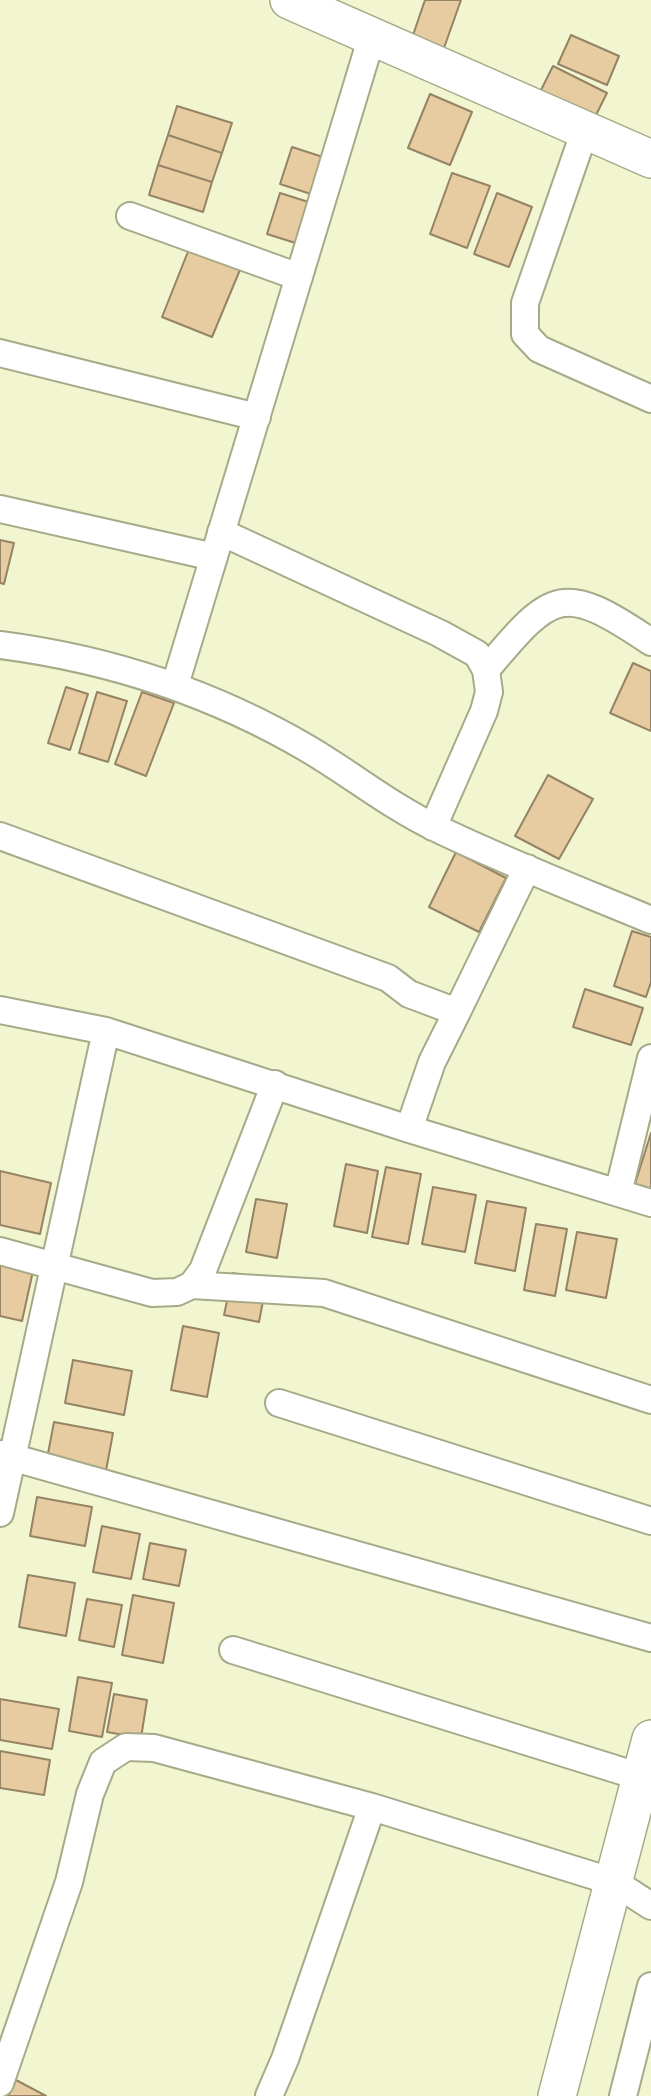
<!DOCTYPE html>
<html>
<head>
<meta charset="utf-8">
<style>
	body { margin:0 }
	canvas { display:block; background:#f1f5d0 }
</style>
</head>
<body>
<canvas width="651" height="2096"></canvas>
<script>
const c = document.querySelector('canvas').getContext('2d');
c.lineJoin = 'round';
function paint(path, color) { c.fillStyle = color; c.fill(path, 'evenodd'); }
function trace(path, color, width, dash) { c.strokeStyle = color; c.lineWidth = width; c.lineCap = dash ? 'butt' : 'round'; c.setLineDash(dash || []); c.stroke(path); }
const building = new Path2D(`
	M425,0H461L444,48L412,38Z
	M571,35L619,56L607,85L558,64Z
	M553,66L607,93L593,121L539,94Z
	M430,94L472,112L450,165L408,148Z
	M177,106L232,123L222,153L168,135Z
	M168,135L222,153L212,182L158,165Z
	M292,147L329,159L317,196L280,184Z
	M158,165L212,182L203,212L149,195Z
	M452,173L490,186L467,248L430,234Z
	M280,193L318,205L305,246L267,234Z
	M497,193L532,207L509,267L474,254Z
	M191,244L242,265L212,337L162,317Z
	M0,540L14,543L4,584L0,583Z
	M633,663L651,671V731L610,713Z
	M66,687L88,694L70,750L48,743Z
	M97,692L127,701L108,762L79,753Z
	M142,692L174,703L146,776L115,764Z
	M548,775L593,799L559,859L515,836Z
	M456,852L506,878L479,932L429,907Z
	M632,931L651,937V982L646,997L614,986Z
	M585,989L643,1008L631,1045L573,1027Z
	M651,1133V1196L633,1190Z
	M346,1164L378,1171L367,1233L334,1226Z
	M386,1167L421,1174L408,1244L372,1237Z
	M0,1171L51,1183L40,1234L0,1225Z
	M433,1187L476,1195L465,1252L422,1244Z
	M256,1199L287,1204L277,1258L246,1252Z
	M487,1201L526,1208L515,1271L475,1263Z
	M536,1224L567,1229L555,1296L524,1290Z
	M577,1232L617,1239L606,1298L566,1290Z
	M0,1264L33,1271L22,1321L0,1316Z
	M233,1273L267,1280L259,1322L224,1315Z
	M183,1326L219,1333L207,1397L171,1390Z
	M73,1360L132,1371L124,1415L65,1403Z
	M54,1422L113,1433L105,1476L46,1464Z
	M37,1497L92,1507L85,1546L30,1536Z
	M102,1526L140,1534L131,1579L93,1572Z
	M150,1543L186,1550L179,1586L143,1579Z
	M28,1575L75,1583L66,1636L19,1627Z
	M133,1595L174,1603L163,1663L122,1655Z
	M87,1599L122,1605L114,1647L79,1640Z
	M78,1677L112,1683L102,1737L69,1731Z
	M114,1694L147,1700L141,1738L107,1732Z
	M0,1699L59,1709L52,1749L0,1740Z
	M0,1751L50,1760L44,1795L0,1788Z
	M16,2080L46,2096H8Z`);
paint(building, '#e6cca0');
trace(building, '#958365', 2);
const street = new Path2D(`
	M585,130L525,303V334L539,349L651,399
	M130,216L299,277
	M0,353L257,417
	M0,509L214,557
	M221,532L439,633L477,654L486,670L489,692L484,711L433,827
	M0,645C109,659 215,694 310,750C352,775 392,807 436,828C506,862 579,890 651,920
	M486,670C553,590 562,582 651,642
	M175,685L372,36
	M0,836L388,978L409,994L457,1012L432,1062L409,1129
	M0,1010L106,1031L409,1129L651,1203
	M457,1012L527,868
	M618,1193L651,1058
	M0,1251L152,1293L177,1292L192,1285L203,1270L275,1084
	M192,1285L324,1293L651,1400
	M279,1403L651,1521
	M0,1454L651,1638
	M0,1513L106,1031
	M233,1650L641,1777
	M0,2083L69,1882L90,1794L103,1762L126,1747L154,1748L372,1807L614,1882L651,1906
	M269,2096L285,2059L372,1807
	M623,2096L651,1986`);
const secondary = new Path2D(`
	M289,0L651,159
	M557,2096L651,1739`);
trace(street, '#a7aa88', 30);
trace(secondary, '#a7aa88', 40);
trace(street, '#fff', 26);
trace(secondary, '#fff', 37);
</script>
</body>
</html>
